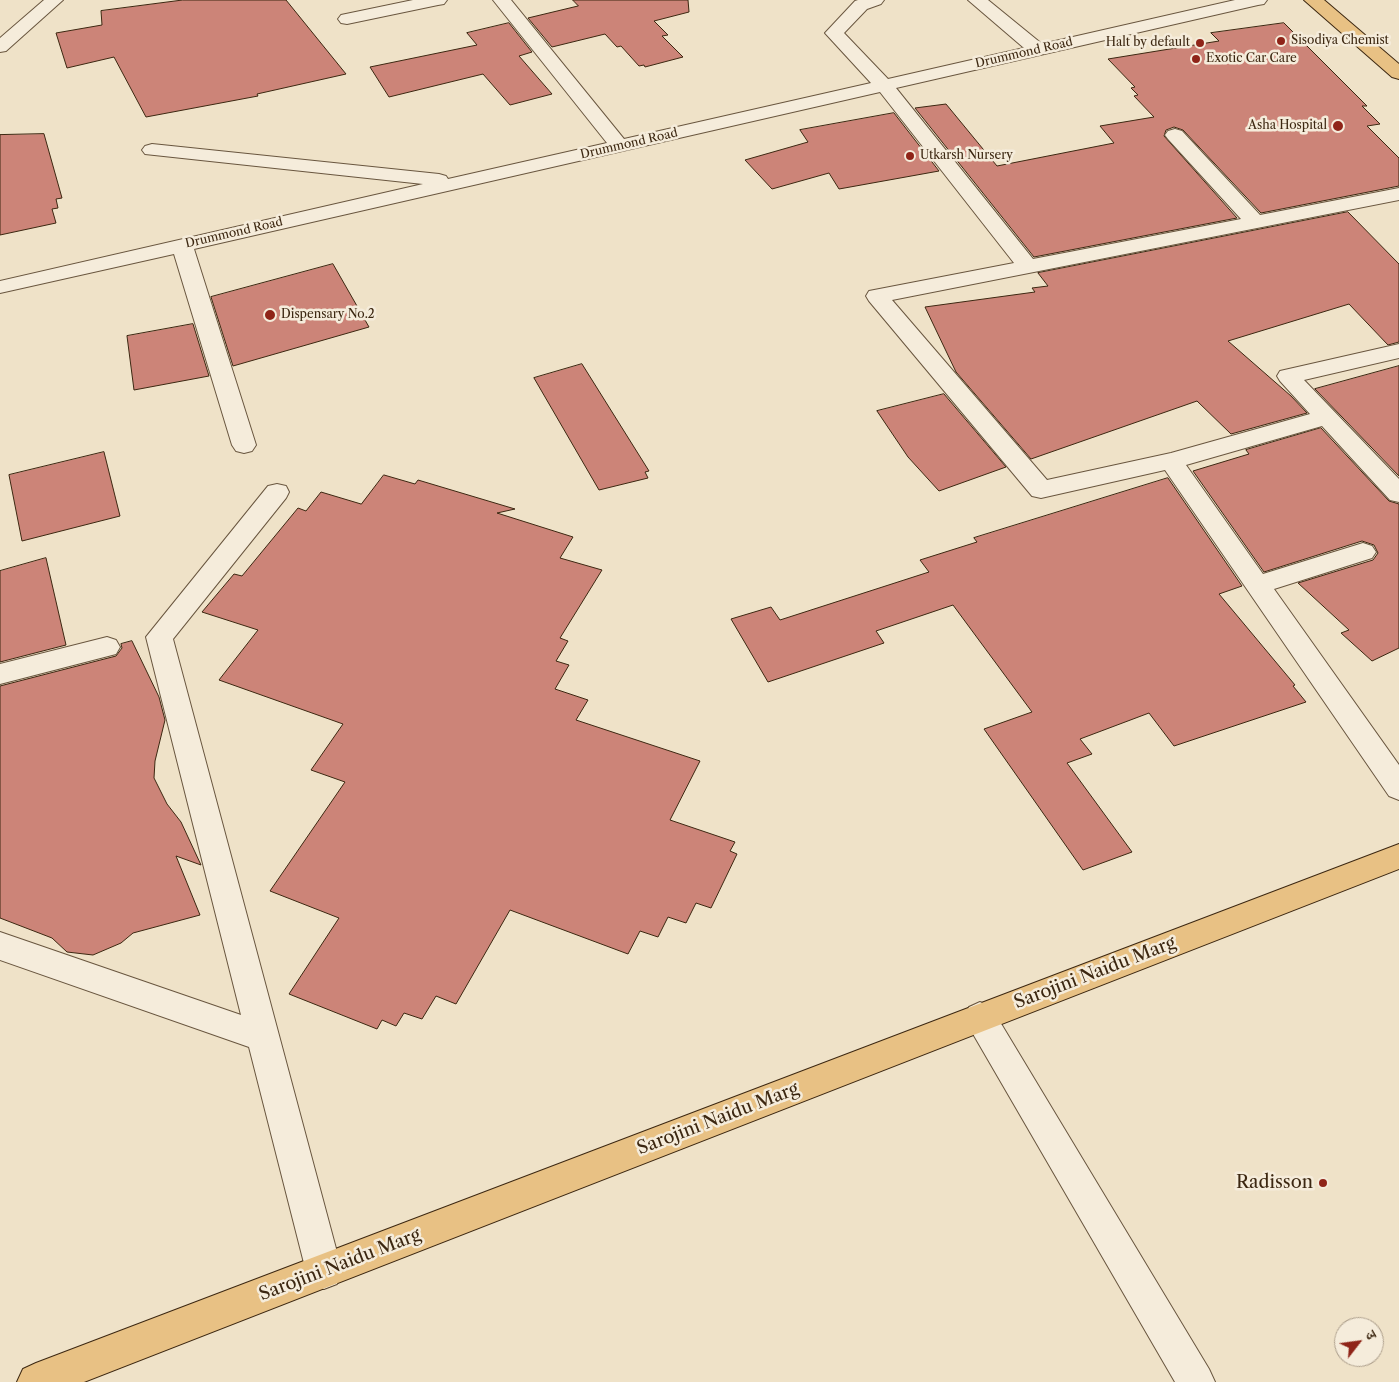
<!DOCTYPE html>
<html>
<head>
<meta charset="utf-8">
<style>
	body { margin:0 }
	#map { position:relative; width:1399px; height:1382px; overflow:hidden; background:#efe2c8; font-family:"Libre Caslon Text","Noto Serif Devanagari",serif }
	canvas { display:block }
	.north { position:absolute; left:1334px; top:1317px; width:50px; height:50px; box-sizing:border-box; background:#f5ecdb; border:1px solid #ab9d8a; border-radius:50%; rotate:60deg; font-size:14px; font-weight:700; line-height:20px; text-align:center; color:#3c2711 }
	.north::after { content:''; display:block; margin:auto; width:18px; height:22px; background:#8f2418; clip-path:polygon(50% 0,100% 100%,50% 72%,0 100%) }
</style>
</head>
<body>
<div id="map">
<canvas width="1399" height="1382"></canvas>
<div class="north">उ</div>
</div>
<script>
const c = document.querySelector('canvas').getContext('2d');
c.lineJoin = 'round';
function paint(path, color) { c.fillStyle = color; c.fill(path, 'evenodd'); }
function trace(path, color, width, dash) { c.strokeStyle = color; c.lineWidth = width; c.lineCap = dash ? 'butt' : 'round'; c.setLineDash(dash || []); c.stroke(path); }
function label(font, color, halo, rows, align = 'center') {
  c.font = font + ' "Libre Caslon Text",serif'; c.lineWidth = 5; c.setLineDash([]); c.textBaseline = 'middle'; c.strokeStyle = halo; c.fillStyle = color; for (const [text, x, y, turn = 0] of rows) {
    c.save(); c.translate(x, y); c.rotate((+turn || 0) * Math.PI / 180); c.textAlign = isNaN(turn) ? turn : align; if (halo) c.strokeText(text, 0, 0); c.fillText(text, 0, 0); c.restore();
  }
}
const building = new Path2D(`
	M183,0H286L346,74L257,94L258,96L146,117L114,57L67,68L56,33L102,25L101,11Z
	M573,0H688L689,12L654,21L668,35L662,36L683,57L645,67L644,65L639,66L621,46L617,47L605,34L552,47L528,18L578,6Z
	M509,23L532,52L519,56L552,94L510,105L483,74L389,97L370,67L477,45L467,33Z
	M1284,23L1367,106H1362L1380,124L1367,126L1399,158V186L1261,213L1183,130L1174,127L1166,130L1164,136L1237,218L1034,257L915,108L946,104L997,166L1114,143L1100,126L1154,117L1134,96L1138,95L1131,88L1135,87L1108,59L1219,41L1211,33Z
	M894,113L939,171L839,189L829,173L772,189L745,160L808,142L800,130Z
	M44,134L62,198L56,199L58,208L52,209L56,223L0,235V135Z
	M1348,212L1399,264V342L1388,345L1349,304L1228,341L1291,396L1307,413L1231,434L1197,401L1031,459L956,372L925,307L1035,292L1032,288L1048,286L1038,273Z
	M333,264L369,327L233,366L211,297Z
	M193,324L209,376L134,390L127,336Z
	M582,364L649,471L645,472L648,478L599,490L534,378Z
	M1399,366V476L1315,389Z
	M944,394L1006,467L939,491L908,457L877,411Z
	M1321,428L1389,501L1399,504V648L1372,661L1341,633L1349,630L1298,583L1373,560L1378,553L1374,545L1362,541L1264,572L1193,471L1249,454L1246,450Z
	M104,452L120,516L22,541L9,475Z
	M384,475L415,484L418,480L515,509L497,513L573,537L560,558L602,570L560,638L568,641L556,661L569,665L555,689L588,700L576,720L700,761L670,820L735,842L730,851L737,854L711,908L696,903L686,923L668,917L658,937L640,931L628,954L510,910L456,1004L436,996L422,1019L404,1013L396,1026L382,1020L377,1029L289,994L339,918L270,891L345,782L311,770L343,724L219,680L258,630L202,612L234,574L242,576L298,508L306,511L321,492L361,504Z
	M1168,478L1242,586L1219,594L1295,685L1293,686L1306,702L1174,746L1149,713L1080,739L1092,754L1067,763L1132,852L1083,870L984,729L1032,712L953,605L876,631L884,643L768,682L731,619L771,607L780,620L929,572L920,560L977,542L974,538Z
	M46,558L66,645L0,662V571Z
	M132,641L159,697L165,720L155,761L154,778L167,804L181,822L201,865L176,856L200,915L133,933L121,943L93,955L67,952L52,938L0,918V686L116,656L122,648L121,644Z`);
paint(building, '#cc8478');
trace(building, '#3c2711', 1);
const minor = new Path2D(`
	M44,0H63L6,51L0,52V38Z
	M413,0H447L444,4L438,5L347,24L341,23L338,19L341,15Z
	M493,0H511L624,139L871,83L825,33L855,1L858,0H884L881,4L867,9L844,33L888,79L1024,48L968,0H988L1042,44L1235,0H1267L1264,4L1258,5L896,88L1033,259L1241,219L1168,139L1165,135L1168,131L1175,129L1182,131L1260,215L1399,188V200L892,300L1047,480L1171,453L1310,414L1280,381L1277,376L1280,371L1399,344V358L1304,380L1399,479V502L1390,500L1322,426L1186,465L1263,574L1363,543L1372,546L1376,552L1372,558L1274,589L1399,765V800L1389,796L1165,470L1041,498L1032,496L869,301L866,296L869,291L1014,263L880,92L194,249L256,445L252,451L244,453L236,451L232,445L174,254L0,293V281L423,184L145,154L142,150L145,146L152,144L439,174L446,176L448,179L607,143Z
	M277,484L286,486L289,492L286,498L173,639L342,1271L337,1284L324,1289L311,1284L306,1271L249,1047L0,960V932L241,1015L146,637L268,486Z
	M107,637L116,640L120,647L116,654L0,684V664Z
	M980,1002L991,1007L1209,1369L1215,1382H1175L969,1027L964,1017L969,1007Z`);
const major = new Path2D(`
	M1304,0H1324L1399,64V79L1392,77Z
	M1399,844V869L84,1382H17L23,1369L36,1363Z`);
trace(minor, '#69563f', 2);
trace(major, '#3c2711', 2);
paint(minor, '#f5ecdb');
paint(major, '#e8c184');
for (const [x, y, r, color] of [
	[1281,41,5,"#8f2418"],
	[1200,43,5,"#8f2418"],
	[1196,59,5,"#8f2418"],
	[1338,126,6,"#8f2418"],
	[910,156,5,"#8f2418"],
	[270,315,6,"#8f2418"],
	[1323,1183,5,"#8f2418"]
]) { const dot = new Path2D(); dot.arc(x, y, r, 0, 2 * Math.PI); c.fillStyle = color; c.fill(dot); trace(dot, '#f5ecdb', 2); }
label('12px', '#3c2711', '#f5ecdb', [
	["Sisodiya Chemist",1291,41],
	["Halt by default",1190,43,"right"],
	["Exotic Car Care",1206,59],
	["Asha Hospital",1327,126,"right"],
	["Utkarsh Nursery",920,156],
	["Dispensary No.2",281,315]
], 'left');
label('12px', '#3c2711', '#f5ecdb', [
	["Drummond Road",1024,53,-13],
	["Drummond Road",629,144,-13],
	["Drummond Road",234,233,-13]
]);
label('18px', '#3c2711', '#f5ecdb', [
	["Sarojini Naidu Marg",1095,973,-21],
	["Sarojini Naidu Marg",718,1119,-21],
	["Sarojini Naidu Marg",340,1265,-21]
]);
label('18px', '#3c2711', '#f5ecdb', [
	["Radisson",1313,1183]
], 'right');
</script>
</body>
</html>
